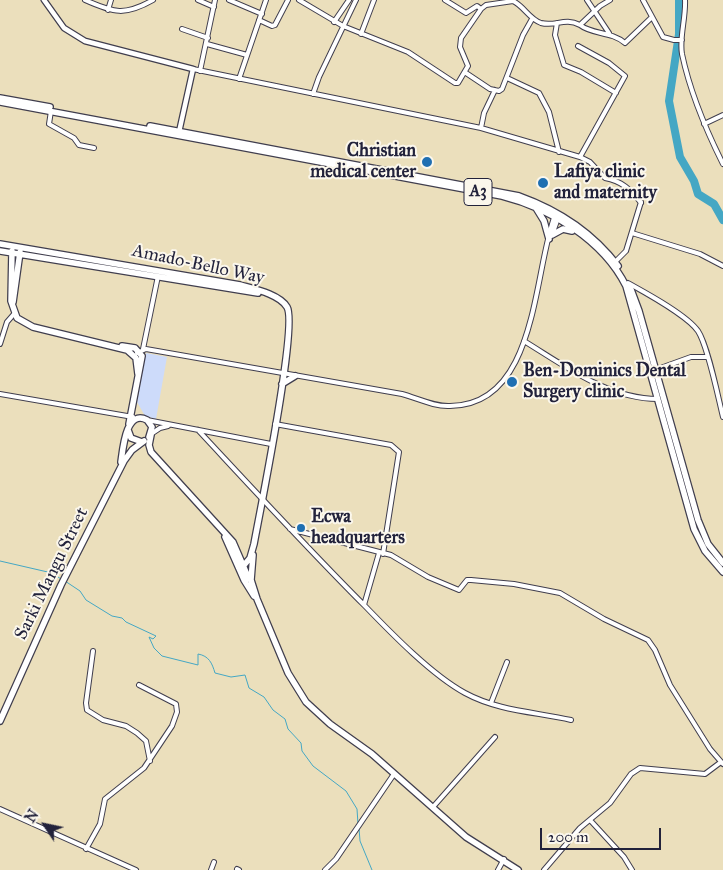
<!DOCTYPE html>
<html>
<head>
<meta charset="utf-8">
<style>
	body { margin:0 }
	#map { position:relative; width:723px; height:870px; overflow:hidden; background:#ebdfbc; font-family:"IM FELL Great Primer",serif }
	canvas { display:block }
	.north { position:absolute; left:20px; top:800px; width:50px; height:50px; -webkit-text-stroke:4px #fbf7ec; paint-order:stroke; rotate:304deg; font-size:14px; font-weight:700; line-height:20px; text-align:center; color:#22223b }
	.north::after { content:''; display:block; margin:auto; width:18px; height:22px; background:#22223b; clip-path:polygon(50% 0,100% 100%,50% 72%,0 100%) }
	.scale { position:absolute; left:540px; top:828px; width:121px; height:22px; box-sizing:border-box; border:2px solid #22223b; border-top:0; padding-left:6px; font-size:15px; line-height:18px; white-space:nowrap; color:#22223b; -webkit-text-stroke:4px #fbf7ec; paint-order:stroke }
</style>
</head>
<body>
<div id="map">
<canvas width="723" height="870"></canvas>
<div class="north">N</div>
<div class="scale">200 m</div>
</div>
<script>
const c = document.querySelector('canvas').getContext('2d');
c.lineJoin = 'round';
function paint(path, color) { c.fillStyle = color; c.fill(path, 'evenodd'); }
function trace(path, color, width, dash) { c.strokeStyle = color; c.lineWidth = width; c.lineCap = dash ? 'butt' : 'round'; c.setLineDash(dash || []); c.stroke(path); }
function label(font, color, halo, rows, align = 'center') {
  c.font = font + ' "IM FELL Great Primer",serif'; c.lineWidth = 4; c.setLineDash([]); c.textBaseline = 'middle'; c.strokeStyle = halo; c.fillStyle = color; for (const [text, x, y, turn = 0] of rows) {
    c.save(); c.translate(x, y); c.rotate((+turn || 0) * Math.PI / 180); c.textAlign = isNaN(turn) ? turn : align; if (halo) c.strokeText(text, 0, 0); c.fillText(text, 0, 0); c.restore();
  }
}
paint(new Path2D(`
	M146,353L167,357L156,419L145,416L137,402Z`), '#cddbfa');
trace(new Path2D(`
	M0,561L52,573L61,579
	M65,581L80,591L86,600L112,616L122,618L126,622L156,636L153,639L149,637L154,648L162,656L198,665V654C209,656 212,663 215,673L231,677L245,675L249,688L264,697L273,710L285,719L288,729L301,743L302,751L313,766L346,791L357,809L358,824
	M359,828L360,841L372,870`), '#44a7c4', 1);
trace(new Path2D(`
	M679,0V34L669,101L680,157L694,181L698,194L714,204L723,220`), '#44a7c4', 8);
const minor = new Path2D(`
	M85,0C114,13 125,16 153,0
	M198,0L214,7
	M229,0L262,14
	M299,0L343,26L408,52L455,83H458L468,66L460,47L461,38L481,9L477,6L466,13L445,0
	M587,0L609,33
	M610,0L600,6L580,25C593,35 611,31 625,43L651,18
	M643,0L663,37L674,40H682
	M685,0C686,18 679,38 682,54C690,92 706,130 723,164
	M481,9L486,5L513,1C524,6 529,19 541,23C556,27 564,17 580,25
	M108,10L111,0
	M259,20L272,26L275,25L288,0
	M334,22L349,0
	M557,23L555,35L564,65L581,72L616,93
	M182,29L208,38
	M361,34L374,0
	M207,44L247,55
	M578,46L609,63L625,76L580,157
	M193,69L481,128L580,157L590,162L605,178C621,181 631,189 641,203
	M200,71L215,0
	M466,73L490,89L499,91L502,89L523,35L532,19
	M507,78L539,93L549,112L559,152
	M239,79L266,0
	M313,94L319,77L356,0
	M51,111L49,124L74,138L79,145L94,148
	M704,124L723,115
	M481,128L484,113L495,90
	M632,233L700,254L723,266
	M552,235L558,218
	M614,263L626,251L641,202
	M628,283C646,293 687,315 698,331C708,346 718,397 723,417
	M524,341C565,366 608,399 658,399
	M0,344L7,322L14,314
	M143,349L158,276
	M137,353L146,349L402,394C417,398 434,407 450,406C538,406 533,272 555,215
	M655,370L691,357H707
	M0,394L133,417
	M147,420L271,444
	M275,424L391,445L399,452L383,554
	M198,430C253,489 308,549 365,606C392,634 432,675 465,693C498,711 536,712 571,720
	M151,434L160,428L168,426
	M290,529L391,555L428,577L459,590L467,580H471L514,584L560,593L604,619L648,640L655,650L670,685L710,749L723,764
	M364,605L379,553
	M93,651L86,703L87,710L103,720L126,726L137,733L146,741L150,761
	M491,703L507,662
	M433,807L495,737
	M0,809L136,870
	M590,820L624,857L632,870
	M86,849L100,824L105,799L144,768L172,726L177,712L176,704L139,685
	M237,869L239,870
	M211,870L214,862
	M325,870L336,859L394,774
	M498,870L504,859
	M544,870L580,828L610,803L631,774L640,768L705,774L721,762`);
const tertiary = new Path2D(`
	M44,0L64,28L85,41L193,69L179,132`);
const primary = new Path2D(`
	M0,244L240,285C254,289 279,294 287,307C298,325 260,511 254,544L250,558L240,570
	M0,251L258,293
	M12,251L11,301L17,318L33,327L127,350L136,358L138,374
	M13,302L20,252
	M122,346L135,348L142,356L129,424
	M282,384L295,376
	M128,430L131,438L142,442
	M151,435L149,445L151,452L233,542L249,579
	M121,462C123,448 126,409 147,420L152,427L149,437
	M225,537L244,580L254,596
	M253,555L251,580L257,599L288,673L306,702L330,724L372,754L466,837L518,870
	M0,721L61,585L124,461L132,450L144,441`);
const trunk = new Path2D(`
	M0,98L50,107
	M0,102L502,196C550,208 603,240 626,286L694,529L705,551L723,572
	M150,126L519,196C558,210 593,233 618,266
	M536,208L544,221L549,239
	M552,235L563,229L572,231
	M630,287L639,311L698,520L708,544L723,563`);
trace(minor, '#403e4e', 6);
trace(tertiary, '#403e4e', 7);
trace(primary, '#403e4e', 8);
trace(trunk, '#403e4e', 8);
trace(minor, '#fff', 4);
trace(tertiary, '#fff', 4.5);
trace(primary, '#fff', 5.5);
trace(trunk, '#fff', 5.5);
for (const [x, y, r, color] of [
	[427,162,6,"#1f6fb2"],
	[543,183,6,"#1f6fb2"],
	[512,382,6,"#1f6fb2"],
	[301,528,5,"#1f6fb2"]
]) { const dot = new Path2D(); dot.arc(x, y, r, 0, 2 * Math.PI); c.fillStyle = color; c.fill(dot); trace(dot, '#fbf7ec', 2); }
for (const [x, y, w] of [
	[478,192,28]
]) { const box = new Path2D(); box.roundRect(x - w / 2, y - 13.5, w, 27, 4); c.fillStyle = '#fbf7ec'; c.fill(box); trace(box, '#22223b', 1); }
label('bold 16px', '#22223b', null, [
	["A3",478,192]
]);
label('bold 18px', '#22223b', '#fbf7ec', [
	["Christian",416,152,"right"],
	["medical center",416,173,"right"],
	["Lafiya clinic",554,173],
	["and maternity",554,194],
	["Ben-Dominics Dental",523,372],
	["Surgery clinic",523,393],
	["Ecwa",311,518],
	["headquarters",311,539]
], 'left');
label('18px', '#22223b', '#fbf7ec', [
	["Amado-Bello Way",198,265,12],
	["Sarki Mangu Street",52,574,-64]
]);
</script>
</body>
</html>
